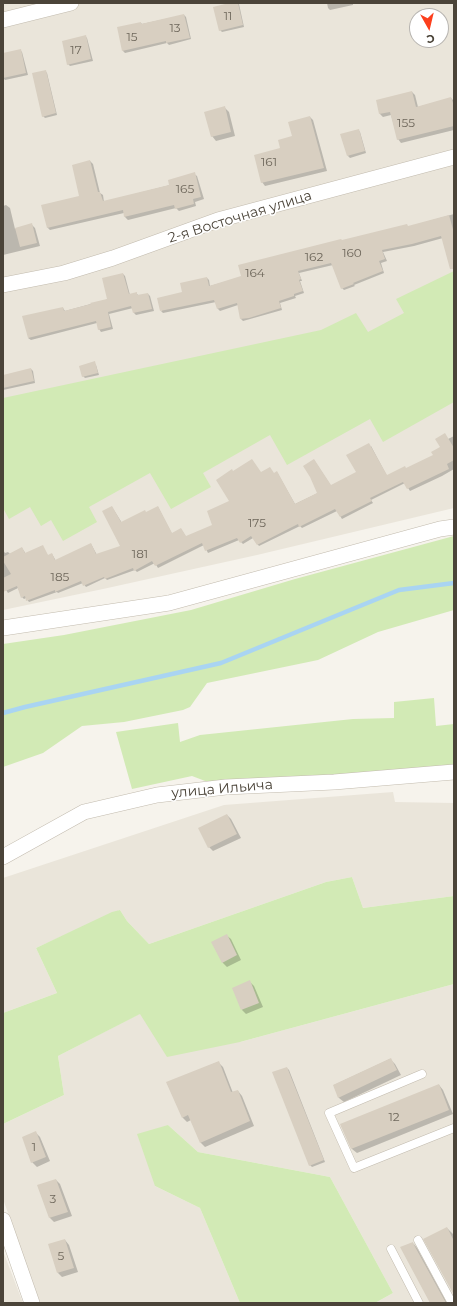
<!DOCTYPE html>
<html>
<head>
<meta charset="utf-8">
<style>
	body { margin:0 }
	#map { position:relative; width:457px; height:1306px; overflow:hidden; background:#f6f3ec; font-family:Montserrat,sans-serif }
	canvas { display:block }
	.frame { position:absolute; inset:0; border:4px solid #4b4439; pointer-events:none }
	.north { position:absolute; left:409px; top:8px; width:40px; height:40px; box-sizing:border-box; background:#fff; border:1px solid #b7b4b0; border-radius:50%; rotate:172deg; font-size:11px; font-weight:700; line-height:16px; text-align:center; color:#4b4439 }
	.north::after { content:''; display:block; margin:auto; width:14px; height:18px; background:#fc3f1d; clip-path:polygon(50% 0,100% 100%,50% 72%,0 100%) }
</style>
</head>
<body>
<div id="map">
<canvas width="457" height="1306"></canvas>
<div class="frame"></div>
<div class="north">С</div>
</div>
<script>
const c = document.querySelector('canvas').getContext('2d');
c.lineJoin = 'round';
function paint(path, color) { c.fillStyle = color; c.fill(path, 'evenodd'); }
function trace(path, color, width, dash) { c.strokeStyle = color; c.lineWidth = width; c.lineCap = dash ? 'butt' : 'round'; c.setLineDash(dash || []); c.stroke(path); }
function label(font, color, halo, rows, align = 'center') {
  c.font = font + ' Montserrat,sans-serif'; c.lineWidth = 3; c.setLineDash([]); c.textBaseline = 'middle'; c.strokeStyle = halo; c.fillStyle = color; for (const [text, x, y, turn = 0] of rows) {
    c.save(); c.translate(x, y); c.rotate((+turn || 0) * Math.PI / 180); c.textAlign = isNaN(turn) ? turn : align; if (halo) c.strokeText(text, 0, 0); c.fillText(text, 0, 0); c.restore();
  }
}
paint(new Path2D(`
	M3,3H454V508L257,555L103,589L3,610ZM417,16H441V40H417Z
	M393,792L395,802L454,803V896L363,908L352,877L326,882L149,944L127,921L120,910L36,948L57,993L3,1013V878L224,805Z
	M454,984V1303H375L393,1293L330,1177L198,1152L168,1125L155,1186L200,1208L240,1303H40L3,1199V1124L64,1095L58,1056L141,1013L240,1042Z
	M3,1251L23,1303H3Z`), '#eae5da');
paint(new Path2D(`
	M454,271V402L383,442L370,419L287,465L270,435L203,473L211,487L171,509L150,473L89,507L97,522L63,541L51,520L41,526L30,507L9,519L3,508V398L321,330L356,313L368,332L404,313L396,299Z
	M454,536V610L378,632L318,660L207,683L190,707L183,710L124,722L82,726L43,753L3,767V644L64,635L191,610L295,579Z
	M434,698L436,726L454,724V765L335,782L213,784L192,776L132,789L116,732L178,723L180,742L200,735L353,719L394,718V702Z
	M352,877L363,908L454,896V984L240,1042L167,1057L140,1014L58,1056L64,1095L3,1124V1013L57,993L36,948L112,912L120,910L127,921L149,944L326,882Z
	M168,1125L198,1152L330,1177L393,1293L375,1303H240L200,1208L155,1186L137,1134Z`), '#d2eab5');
paint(new Path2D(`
	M233,3L239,4L244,27L222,32L220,30Z
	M327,3H353V5L330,10L328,8Z
	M184,15L186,17L191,39L169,45L167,43L125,53L123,51L118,28L141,23L142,24Z
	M85,36L87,38L93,61L70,66L68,64Z
	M20,50L22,52L28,75L5,80L3,78V54Z
	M45,71L47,73L57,115L45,118L43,116Z
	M412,92L415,95L418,107L451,98L454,101V130L401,143L398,139L391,115L383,117L380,114L377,101Z
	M225,108L229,112L235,136L216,141L212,136Z
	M310,117L313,120L327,171L265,186L262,182L281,149Z
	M358,130L360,132L366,153L350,158L348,156Z
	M90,161L93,164L100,193L103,195L104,202L170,185L194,174L197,176L204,199L195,202L196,206L179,211L176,208L128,220L125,217L124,213L50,230L47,227L81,196Z
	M6,205L10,208L15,229L32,225L35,228L40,246L3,255V206Z
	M454,214V259L443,238L414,246L383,252L387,261L381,263L384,273L354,285L355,286L344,290L342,288L333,265L299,273L302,281H300L304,293L295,296L296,298L280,303L282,310L243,321L241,319L238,305L220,311L218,309L216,302L163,313L161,311L184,293L207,278L209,280L210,286L242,277L342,241L408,227Z
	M123,274L125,276L130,295L137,294L139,296L148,294L150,296L154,311L136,315L134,313L133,308L109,314L113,329L101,332L99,329L97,323L31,340L28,338L63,308L65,311L109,299Z
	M94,363L96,365L99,375L85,378L83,376Z
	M31,369L33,371L35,383L3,390V376Z
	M454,436V469L442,476L410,491L405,483L371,500L373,503L342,519L337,511L302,528L300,526L259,546L253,538L243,544L239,540L208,553L204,545L158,568L155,563L137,572L135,570L107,580L105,578L86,587L83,583L58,593L57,592L29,602L26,598L24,599L22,597L18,588L8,593L3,585V550L5,553L8,552L10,554L22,548L26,554L42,546L48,556L52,554L56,561L91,544L97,555L122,546L112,507L122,523L146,513L158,507L172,534L181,529L186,537L214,526L231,501L233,472L278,474L295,504L318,493L314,460L331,486L357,473L371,446L387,476L406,469L434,456L448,439Z
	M227,815L231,819L241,838L213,851L209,847Z
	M226,935L231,939L241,960L227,967L222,962Z
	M250,982L254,986L263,1007L246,1014L242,1010Z
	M390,1059L395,1064L401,1075L344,1102L339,1098L334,1085Z
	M218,1062L223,1067L233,1093L238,1091L242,1096L254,1126L205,1147L201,1143L191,1120L187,1122L183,1118L167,1083Z
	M287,1068L289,1070L325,1162L312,1167L310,1165Z
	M439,1085L443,1090L453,1114L357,1153L352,1149L341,1125Z
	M36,1133L40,1137L50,1161L37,1167L32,1162Z
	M56,1180L60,1184L72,1216L54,1222L50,1218L38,1186Z
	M447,1228L454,1235V1293Z
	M65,1240L69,1245L78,1272L62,1277L58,1273Z
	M413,1243L417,1248L447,1303H431Z`), '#0003');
trace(new Path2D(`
	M3,713L25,707L221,663L399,590L454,583`), '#a9d4f2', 4.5);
paint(new Path2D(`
	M229,3H238L243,25L219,31L213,7Z
	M184,14L190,38L166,43V41L122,51L117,27L141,22V24Z
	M86,35L91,59L67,65L62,41Z
	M21,49L26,73L3,78V53Z
	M46,70L56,113L42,117L32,73Z
	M412,91L416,107L451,97L454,106V126L397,140L390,112L379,114L376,100Z
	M225,106L231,132L211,137L204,112Z
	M310,116L324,168L261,183L254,155L280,148L278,140L292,136L288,122Z
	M359,129L365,151L347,156L340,134Z
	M90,160L98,192H100L103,201L169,185L168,180L195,172L201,197L193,199L194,204L175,209L174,205L124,217L123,210L47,228L41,205L79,196L72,165Z
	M449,215L454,233V269H450L441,236L412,244L382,250L385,259L379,261L383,271L353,283L354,284L341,289L331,263L298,271L301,279L299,280L303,291L294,294V296L279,301L281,308L249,318L240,319L237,303L217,309L214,300L160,311L157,298L182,292L180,283L207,277L209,286L241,276L238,265L341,239L342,240L407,224L408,226Z
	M32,223L37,243L20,247L15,228Z
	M123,273L129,294L137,292V295L148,293L152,309L133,313L131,306L108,312L111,327L98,330L96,321L28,338L22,316L63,307L64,311L91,304L90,303L107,299L102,278Z
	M95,361L98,373L82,377L79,366Z
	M31,368L34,381L3,388V375Z
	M445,433L454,448V460L447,464L449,469L407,489L403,482L370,498L372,501L340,517L335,509L299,527L298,524L257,545L251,536L240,543L237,538L205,551L202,543L155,566L152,561L134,571L133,568L105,579L104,577L83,586L81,581L55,592V590L26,601L25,596L21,598L17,586L3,592V578L11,574L3,561V557L22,547L25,553L43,545L48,555L52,553L55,560L91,543L96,554L120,546L102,511L112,506L121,522L145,510L146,512L158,506L172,533L181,528L186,536L212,525L207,511L229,501L216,480L232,469L233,471L252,459L261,472L270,467L274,473L277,471L295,504L317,493L310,477L303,466L314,459L331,485L356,472L346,455L369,443L387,475L405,466L406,468L433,455L431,452L440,447L435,439Z
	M227,814L237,834L208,848L198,828Z
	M227,934L237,955L222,963L211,942Z
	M250,980L259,1003L241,1010L232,988Z
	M391,1058L397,1070L338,1098L333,1085Z
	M219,1061L231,1092L238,1090L250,1121L200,1143L188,1115L182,1118L166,1082Z
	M287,1067L324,1160L309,1166L272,1072Z
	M439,1084L449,1110L351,1149L340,1124Z
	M36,1131L46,1157L31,1163L22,1137Z
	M56,1179L68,1212L49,1218L37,1185Z
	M447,1227L454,1241V1295L423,1239Z
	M65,1239L74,1268L57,1273L48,1244Z
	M413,1242V1243L446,1303H430L400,1247Z`), '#d8cfc1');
const lane = new Path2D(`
	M422,1074L329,1113L354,1168L454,1128
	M418,1240L452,1303
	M391,1249L419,1303`);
const street = new Path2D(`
	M3,20L71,3
	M3,285L64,273L113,258L218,220L454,157
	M3,628L169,603L440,529L454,527
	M3,857L84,812L157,795L226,787L334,782L454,772
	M3,1220L32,1303`);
trace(lane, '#c2bbae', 9);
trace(street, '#c2bbae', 16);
trace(lane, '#fff', 8);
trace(street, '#fff', 15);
label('12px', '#6e675b', null, [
	["11",228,16],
	["13",175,28],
	["15",132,37],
	["17",76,50],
	["155",406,123],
	["161",269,162],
	["165",185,189],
	["160",352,253],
	["162",314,257],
	["164",255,273],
	["175",257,523],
	["181",140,554],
	["185",60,577],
	["12",394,1117],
	["1",34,1147],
	["3",53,1199],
	["5",61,1256]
]);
label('14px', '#4b4439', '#fff', [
	["2-я Восточная улица",240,217,-17],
	["улица Ильича",222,789,-5]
]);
</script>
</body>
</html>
